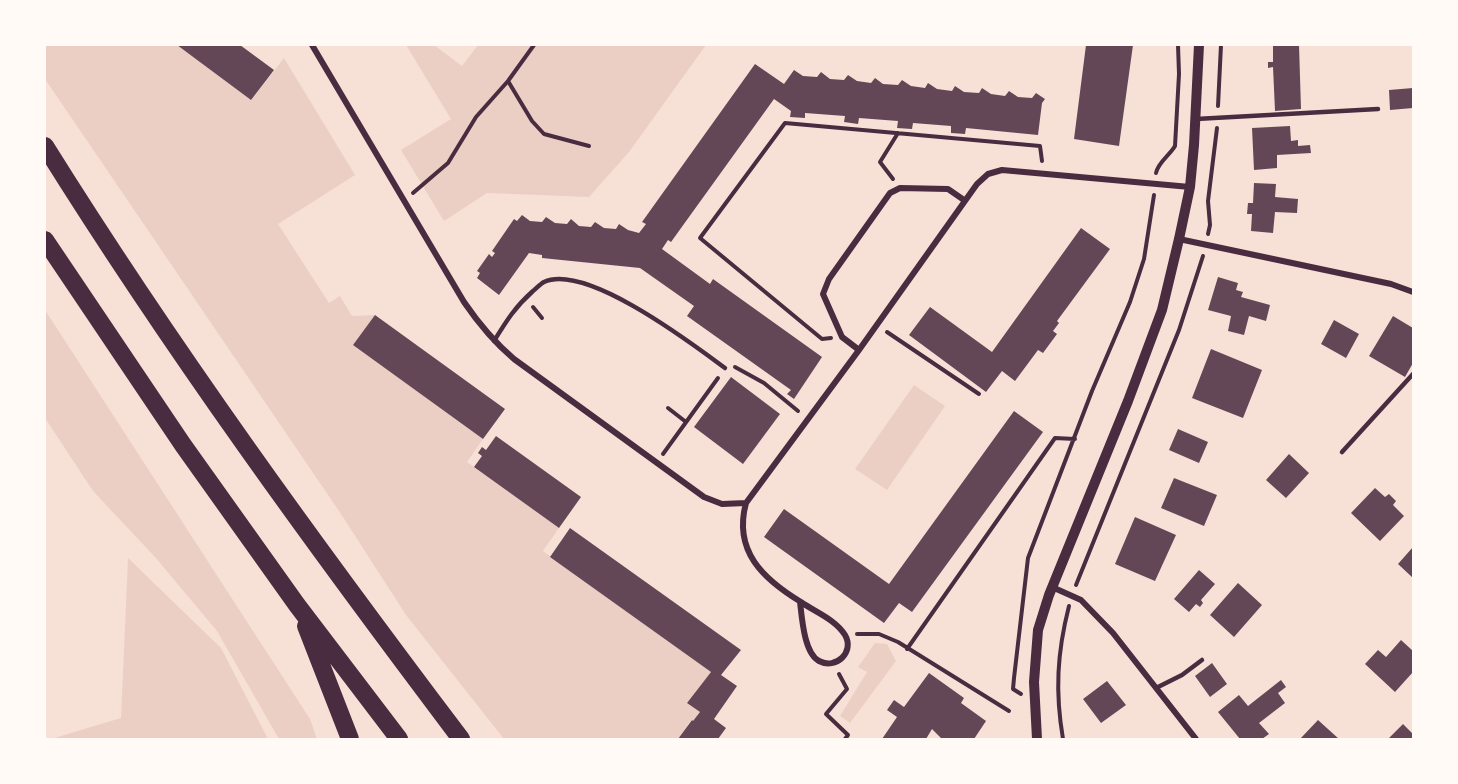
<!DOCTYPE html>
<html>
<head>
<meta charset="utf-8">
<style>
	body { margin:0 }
	#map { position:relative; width:1458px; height:784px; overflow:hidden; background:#f7e1d7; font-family:"Zilla Slab",serif }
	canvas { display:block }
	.frame { position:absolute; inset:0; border:46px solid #fffaf5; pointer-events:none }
</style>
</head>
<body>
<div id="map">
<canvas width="1458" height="784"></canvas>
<div class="frame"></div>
</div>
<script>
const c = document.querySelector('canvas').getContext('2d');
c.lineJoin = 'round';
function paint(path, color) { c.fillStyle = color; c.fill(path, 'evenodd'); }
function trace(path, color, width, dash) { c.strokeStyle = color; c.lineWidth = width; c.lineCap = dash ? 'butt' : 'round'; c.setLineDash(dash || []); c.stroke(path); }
paint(new Path2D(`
	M45,45H177L251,100L284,58L355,175L278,224L329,303L340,296L352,316L375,315L354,345L483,439L467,462L559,528L543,551L711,672L687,703L700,712L693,721L691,720L678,739H504L406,615L341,514L45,79Z
	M406,45H434L462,66L478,45H706L629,152L589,197L487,193L444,221L401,150L451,119Z
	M45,310L310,719L317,739H279L217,631L155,557L93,491L45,418Z
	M914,385L945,406L887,490L855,469Z
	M128,558L221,648L268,739H51L121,718Z
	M875,643L887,644L896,661L850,723L840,716L867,672L858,667Z`), '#ebcfc5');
paint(new Path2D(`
	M177,45H240L274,70L251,100Z
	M1086,45H1133L1119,146L1074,139Z
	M1273,45H1299L1301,109L1275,111L1273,67L1268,68V62H1273Z
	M755,64L784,84L794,70L803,76L817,77L821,72L830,79L844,80L848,75L857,81L871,83L875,78L883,84L898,85L902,80L911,86L925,88L928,83L937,89L952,91L955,86L964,92L979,93L982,88L991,94L1005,96L1009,91L1018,97L1032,98L1036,93L1045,99L1042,103L1038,135L966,128L965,134L951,133V126L913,123L912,129L897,128L898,121L859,118L858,124L844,122L845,116L805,113V118L790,117L791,111L774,99L671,242L668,240L662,249L710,284L713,279L822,357L794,399L787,394L791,390L687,316L694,306L640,268L542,258V255L529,253L499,295L477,278L480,273L477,271L489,254L492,257L495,253L492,251L514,219L517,221L522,215L530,221L542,222L546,217L555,223L567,224L571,219L579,226L591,227L595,222L604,228L616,229L619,224L628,230L639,233L646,224L642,222Z
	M1413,88V108L1390,110L1389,90Z
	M1290,126L1291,141L1298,140V146L1310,145L1311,153L1277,155V168L1254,170L1252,128Z
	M1254,183L1276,184L1275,197L1298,199L1297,213L1275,212L1273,233L1251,231L1252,214H1247L1248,203H1253Z
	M1081,228L1110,249L1057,321L1059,323L1053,331L1057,334L1043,353L1038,350L1015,381L1002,371L986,392L909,335L930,307L992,352Z
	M1218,277L1238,283L1236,290L1243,292L1241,297L1270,305L1266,321L1249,316L1244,335L1228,331L1231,316L1208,310Z
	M375,315L505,409L483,439L353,345Z
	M1393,316L1413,328V363L1405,377L1369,356Z
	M1334,320L1359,334L1346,358L1321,344Z
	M1211,349L1262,370L1243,418L1192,398Z
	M731,377L780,414L743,464L694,427Z
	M1014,411L1043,432L912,612L899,603L884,623L764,537L784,509L889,584Z
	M1178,429L1208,442L1199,463L1169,450Z
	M496,436L581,497L559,528L474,467L482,456L478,453L482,447L486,450Z
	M1289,454L1309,473L1286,498L1266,480Z
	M1174,478L1217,495L1204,526L1161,508Z
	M1375,488L1385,497L1389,494L1396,501L1393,505L1404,516L1380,541L1351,513Z
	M1135,517L1176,535L1155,581L1115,564Z
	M570,528L741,650L721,675L737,686L714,719L726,728L718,739H678L692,720L693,721L700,712L687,703L711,672L550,557Z
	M1413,547V578L1398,564Z
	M1199,570L1215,584L1201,600L1203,603L1200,607L1196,604L1189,612L1174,599Z
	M1238,583L1262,605L1234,637L1210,615Z
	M1401,640L1413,651V672L1395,692L1365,664L1378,650L1386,657Z
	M1212,663L1227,684L1210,697L1195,676Z
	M929,673L964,698L961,703L986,721L974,739H942L932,729L926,739H882L897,717L887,710L894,700L904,707Z
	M1281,680L1286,687L1278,693L1285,703L1259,723L1269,734L1262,739H1240L1218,712L1239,695L1248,706Z
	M1107,681L1126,705L1101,723L1083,699Z
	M1318,720L1339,739H1300Z
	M1403,724L1413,734V739H1388Z`), '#644757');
trace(new Path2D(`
	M508,81L532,121L544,134L589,146
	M1218,106L1221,45
	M1156,173C1158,162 1170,155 1175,146L1179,74L1178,45
	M893,179L880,162L898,133
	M413,193L448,163L476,117L508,81L534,45
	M1208,234L1210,225L1208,201L1217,128
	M533,307L542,318
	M887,332L979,394
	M831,338L822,339L700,238L785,123L1040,146L1042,161
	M735,367L764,383L798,411
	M668,408L686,422
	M663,454L718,378
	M1076,585L1179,330L1203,256
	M857,634H879L898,642L1009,711
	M907,649L1055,438L1075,439
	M839,674L847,689L826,714L848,735L845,739
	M1021,694L1013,689L1014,678L1028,558L1092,391L1130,302L1144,259L1154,195
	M1063,739C1055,692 1057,653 1069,606`), '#4a2c40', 4);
trace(new Path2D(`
	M1196,119L1378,109
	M494,341C507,320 515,307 533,291C536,289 540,284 544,282C586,263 691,343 725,368
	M1342,452L1413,374
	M1156,688L1182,675L1202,660`), '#4a2c40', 4.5);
trace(new Path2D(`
	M312,45L464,302C479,324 494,342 514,359L704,497L722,504L746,503
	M1179,239L1391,284L1413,292
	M859,350L842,337L823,294L829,279L890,193L900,188L948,189L964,200
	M1052,587L1081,600L1113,633L1196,739
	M800,602C802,618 804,653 819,661C836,670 855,652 845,635C835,619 815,612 801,602C763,579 733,551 746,503L859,350L977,184L988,174L1002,170L1190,187`), '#4a2c40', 6);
trace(new Path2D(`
	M1037,739L1034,682L1038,630L1049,595L1128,401L1162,310L1179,239L1190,187L1194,145L1199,45`), '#4a2c40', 10);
trace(new Path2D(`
	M45,146C173,351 316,547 461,739
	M45,240L183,445L297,605L399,739
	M306,626L350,739`), '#4a2c40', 18);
</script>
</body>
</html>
